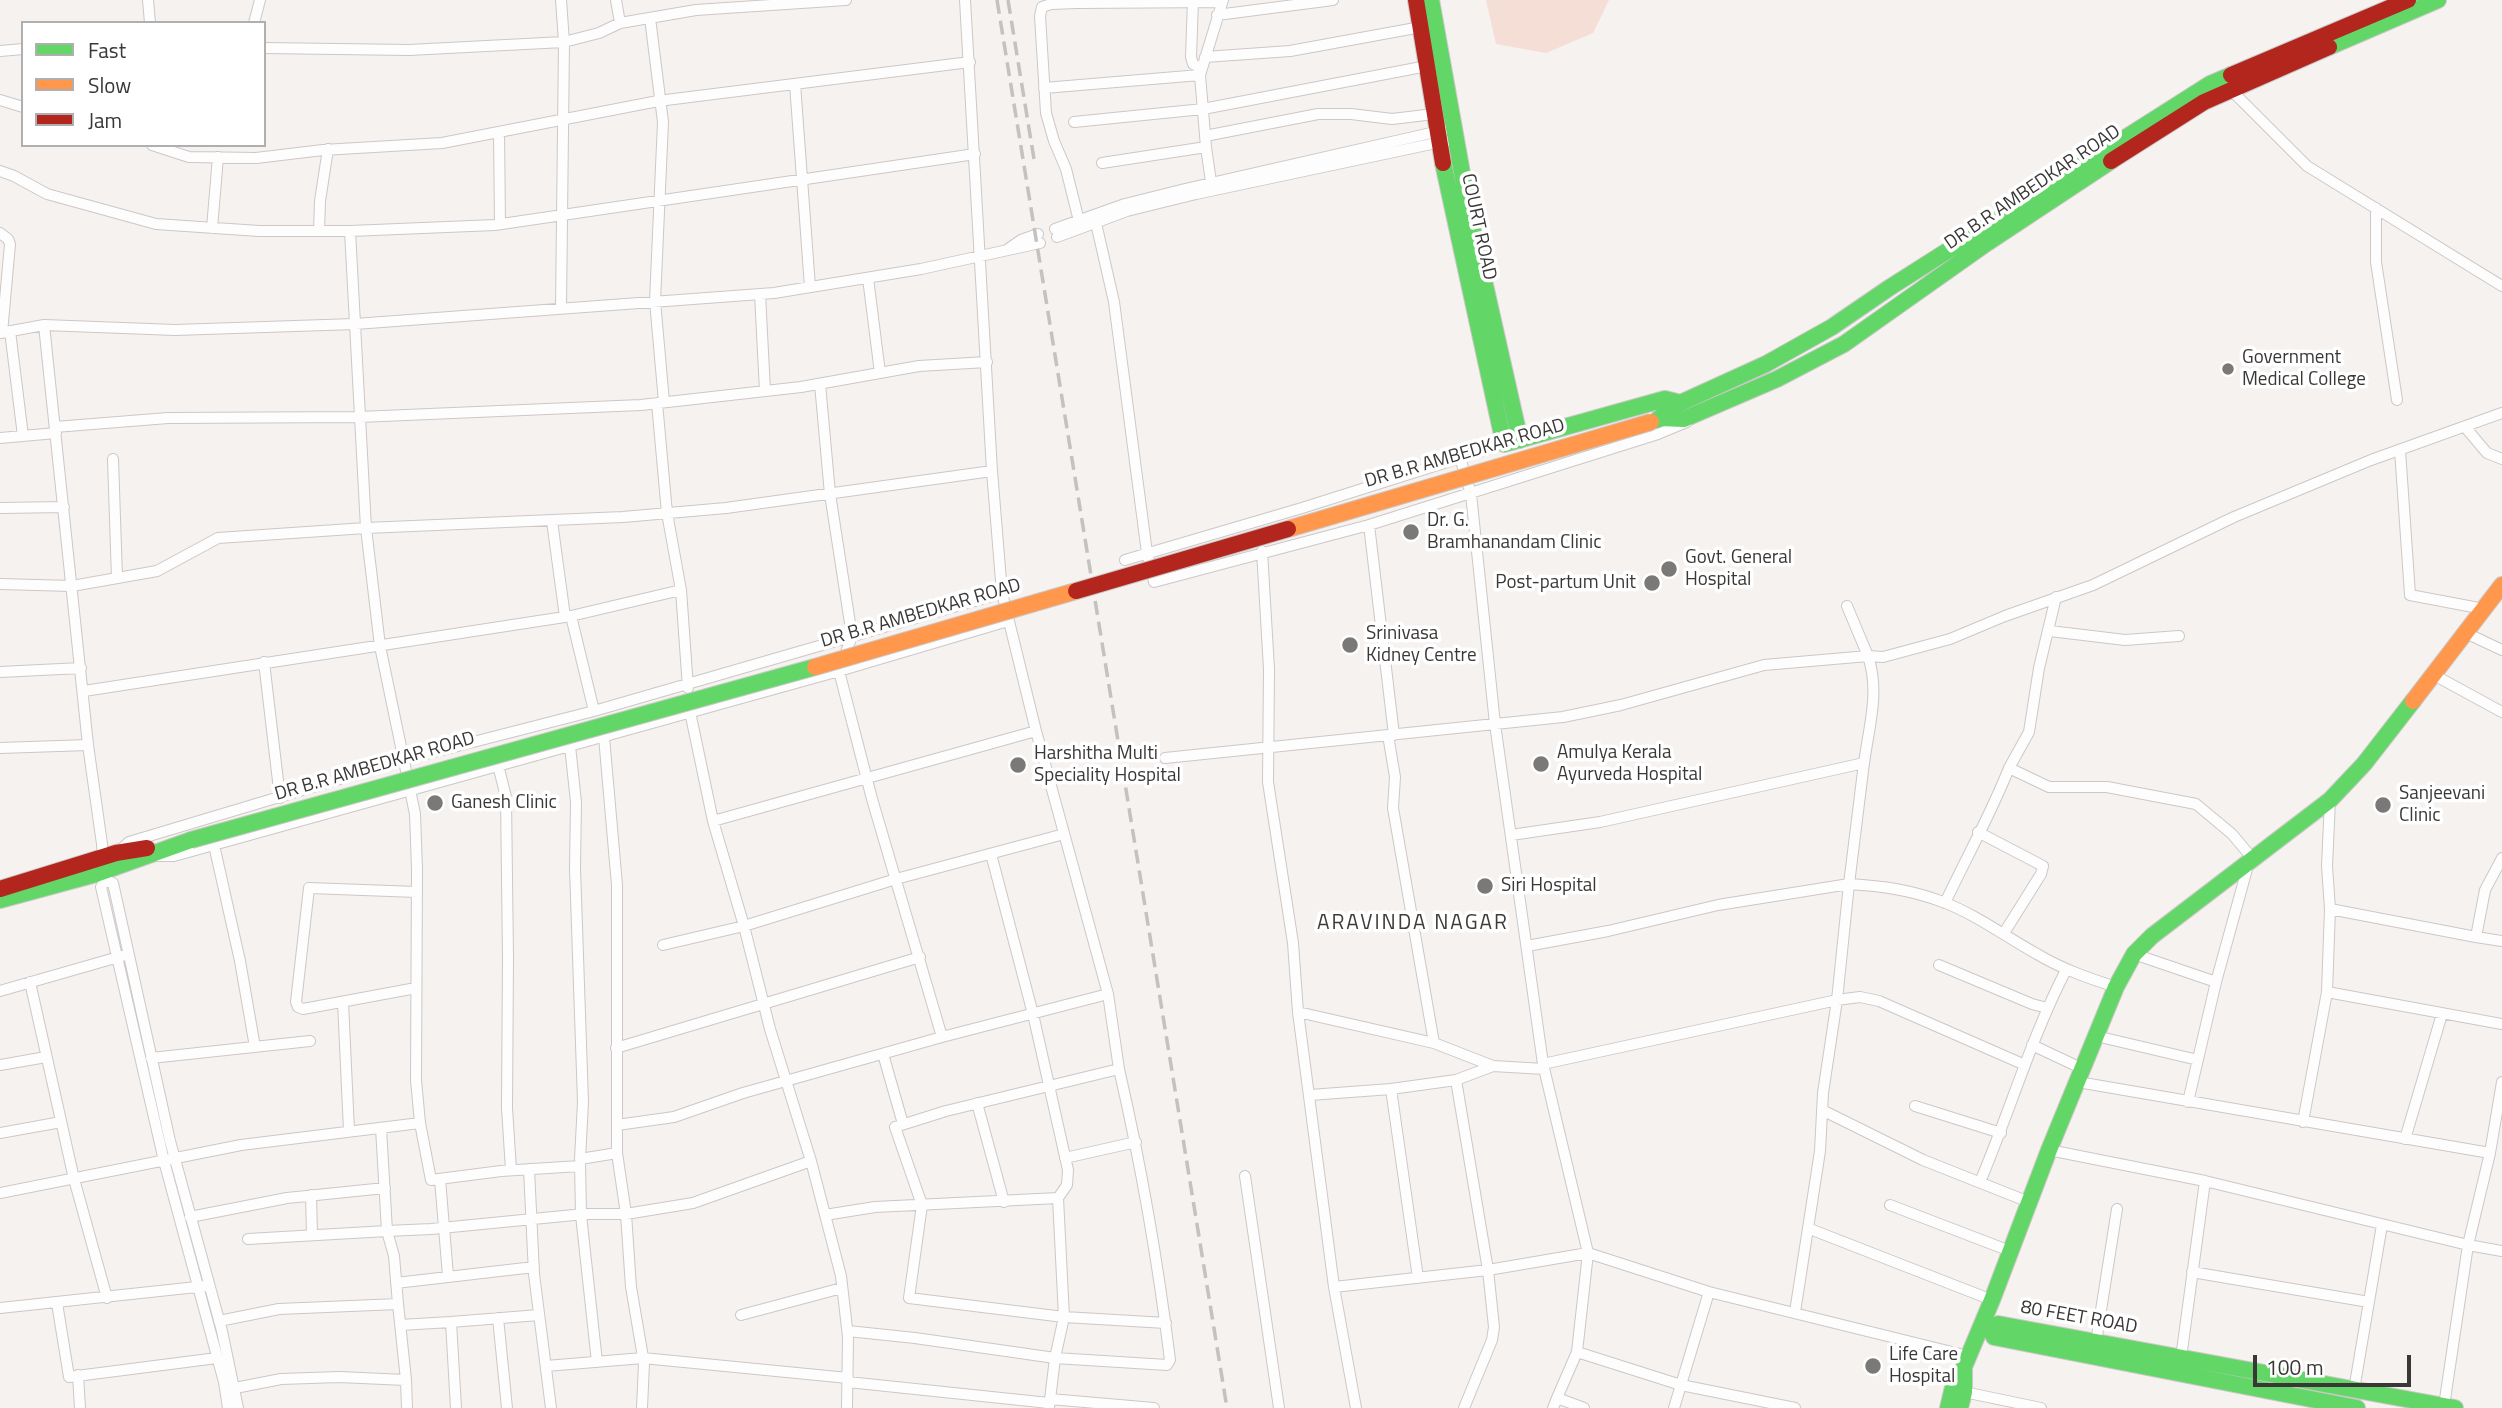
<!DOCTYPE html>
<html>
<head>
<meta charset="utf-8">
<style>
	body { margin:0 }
	#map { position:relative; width:2502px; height:1408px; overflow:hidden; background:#f5f2f0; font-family:"Titillium Web",sans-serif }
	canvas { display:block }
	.legend { position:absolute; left:21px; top:21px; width:245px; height:126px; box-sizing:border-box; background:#fff; border:2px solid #b0afaf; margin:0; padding:9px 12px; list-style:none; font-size:21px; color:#3a3837 }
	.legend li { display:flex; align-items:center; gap:14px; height:35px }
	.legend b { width:35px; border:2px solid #b0afaf }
	.scale { position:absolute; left:2253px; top:1355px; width:158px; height:32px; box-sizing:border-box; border:4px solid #3a3837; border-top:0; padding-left:9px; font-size:21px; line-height:24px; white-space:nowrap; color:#3a3837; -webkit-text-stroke:5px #fff; paint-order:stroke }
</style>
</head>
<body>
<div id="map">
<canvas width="2502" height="1408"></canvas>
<ul class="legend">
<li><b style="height:9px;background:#63d668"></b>Fast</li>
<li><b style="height:9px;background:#ff974d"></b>Slow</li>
<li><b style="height:9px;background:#b3261e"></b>Jam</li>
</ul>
<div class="scale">100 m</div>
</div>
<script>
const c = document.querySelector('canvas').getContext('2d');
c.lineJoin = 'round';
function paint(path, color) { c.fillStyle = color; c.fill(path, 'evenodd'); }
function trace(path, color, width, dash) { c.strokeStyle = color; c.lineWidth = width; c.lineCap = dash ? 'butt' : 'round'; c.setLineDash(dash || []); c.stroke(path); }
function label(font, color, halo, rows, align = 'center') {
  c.font = font + ' "Titillium Web",sans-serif'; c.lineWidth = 7; c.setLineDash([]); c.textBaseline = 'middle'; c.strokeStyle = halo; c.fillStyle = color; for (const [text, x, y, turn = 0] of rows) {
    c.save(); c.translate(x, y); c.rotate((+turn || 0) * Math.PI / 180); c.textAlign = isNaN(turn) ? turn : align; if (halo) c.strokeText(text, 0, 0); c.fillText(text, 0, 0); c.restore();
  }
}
paint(new Path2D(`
	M1486,0H1609L1593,33L1546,53L1496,44Z`), '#f4ded5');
const street = new Path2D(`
	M148,0L150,23
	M561,0L564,42L561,308
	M616,0L620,23
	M1193,0L1191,57L1193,64L1201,68
	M1217,15L1333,0
	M650,18L663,122L655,301L664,402
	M254,23L260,0
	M264,48L409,50L564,42L599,33L620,23L696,10L846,0
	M0,51L23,49
	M1205,57L1290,51L1421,27
	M795,84L810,287
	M2227,86L2307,166L2502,286
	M1044,88L1200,75
	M0,100L23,107
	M1074,122L1203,109L1427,66
	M499,132L500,224
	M1205,136L1318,114H1351L1392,119L1434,114
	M152,145L189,157L256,158L323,150L442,143L658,101L970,62
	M1102,163L1206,147
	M0,171L14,176L47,194L156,224L259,231H350L495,225L975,154
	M1212,189L1206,147L1200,75L1223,0
	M2376,208V262L2397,400
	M1079,221L1066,169L1054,141L1046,113L1040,16L1042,7L1051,4L1077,3L1222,2
	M1096,223L1114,302L1147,553L1154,582L1369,525L1658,434L1687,422
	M212,228L218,157
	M1055,229L1125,204L1185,189L1453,128
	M319,231L320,201L328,149
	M350,231L366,528L380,646L415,814L417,869L416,1080L420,1123
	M0,233L8,239L10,244L2,333
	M1057,237L1127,211L1196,194L1455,139
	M1008,249L1021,240L1038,234
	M868,278L880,373
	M760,294L765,391
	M44,325L88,745L102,844L105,880L101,887L164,1161L224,1382L228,1408
	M10,331L23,436
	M0,333L44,325L175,330L355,324L774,293L921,269L1040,243
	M55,427L168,418L359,417L641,405L801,387L919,366L987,362
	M2465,427L2487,453L2502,459
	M0,438L56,433
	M2400,450L2410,595L2484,609
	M1460,458L1471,494L1495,724L1543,1064L1588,1253L1709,1292L1968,1356
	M113,459L117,578
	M0,508L64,507
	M552,521L565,617
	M1369,525L1394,735
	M1262,551L1269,669L1268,782L1293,943L1298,1012
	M1125,560L1302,508L1504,444
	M0,584L72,586L157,571L218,538L366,528L623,517L726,508L992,471
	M681,590L688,688
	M2056,597L2039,668L2029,732L2009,768L2049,787H2107L2196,804L2232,834L2253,859
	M1847,606L1868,656L1883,657L1950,639L2005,616L2093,585L2234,517L2371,460L2502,413
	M571,616L594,711
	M2050,631L2125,640L2179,636
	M2466,633L2502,650
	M264,662L280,798
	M0,672L81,668
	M2434,675L2502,712
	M84,691L571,616L681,590L667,513L657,403
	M689,707L713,821L744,926L770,1029L811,1161L841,1276L848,1337L847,1408
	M1388,735L1395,777L1393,808L1434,1043
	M604,737L617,885V1153
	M570,746L576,802L575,868L583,1102L580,1159L617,1153L626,1214L631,1287L644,1363L642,1408
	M0,748L88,745
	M1165,758L1563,717L1621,705L1764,665L1868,656C1880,692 1869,726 1864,763
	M498,765L506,797L508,957L507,1108L511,1170
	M2330,800L2327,866L2330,909L2327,992L2502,1024
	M713,821L1036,731
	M1978,832L2043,866L2041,874L2004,933
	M1511,835L1600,822L1864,763L1849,884C1883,886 1911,890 1943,902C1977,915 2006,937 2037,954C2062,969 2088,978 2116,987
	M214,845L240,961L255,1047
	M119,851L129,842L403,760L594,711L1002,593
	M991,854L1033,1014L1068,1170L1067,1185L1058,1198
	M158,856H174L839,671L1008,621
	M2502,858L2485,890L2476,937L2502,941
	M105,880L113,883L170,1141L222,1331L238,1408
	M1945,903C1966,858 1991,814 2009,768
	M2330,909L2476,937
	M663,945L744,926L896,879L1064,834
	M1527,946L1608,931L1718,905L1849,884L1837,1000L1823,1093L1820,1151L1795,1312
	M2134,954L2216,982L2188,1102
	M1939,965L2032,1004L2047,1008
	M30,982L74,1179L107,1298
	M2216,982L2249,862
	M416,988L303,1009L298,1007L296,1002L309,888L417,892
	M0,991L122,956
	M1108,994L1119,1069
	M343,1002L349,1131
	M2096,1036L2198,1060
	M942,1037L1108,994L1036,731L1002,593L992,471L965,0
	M2032,1045L2083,1069
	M616,1048L920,957
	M883,1054L903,1124
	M151,1058L310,1041
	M1543,1064L1837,1000L1860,997L1879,1001L2025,1065
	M0,1065L46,1057
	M1119,1069C1141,1165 1158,1262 1170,1360L1167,1365L1055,1358L1064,1317L909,1298L922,1205L895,1127L946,1111Z
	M1456,1080L1488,1270L1494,1327L1492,1340L1464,1408
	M2078,1082L2490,1153L2502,1082
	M1391,1089L1418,1278
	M1310,1095L1391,1089L1456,1080L1493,1066
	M977,1103L1004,1202
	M1915,1106L2001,1133
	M1822,1110L1923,1160L2029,1202
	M2303,1122L2327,992
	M617,1125L674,1117L743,1093L942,1037L872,799L839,671L852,636L830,494L820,384
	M0,1133L61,1122
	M2405,1139L2442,1014
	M2049,1150L2205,1181L2468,1245L2490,1153
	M1065,1158L1136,1142
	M580,1162L581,1215L597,1362
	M529,1169L534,1274L551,1408
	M1245,1176L1279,1408
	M440,1179L448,1276
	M1980,1182C2010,1111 2031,1038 2066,970
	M0,1193L241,1145L420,1123L431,1180L501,1171L580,1166
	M311,1195L312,1235
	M1890,1205L2010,1251
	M825,1215L875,1207L1058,1198L1064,1317L1166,1323
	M190,1217L287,1198L385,1188
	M1810,1229L1992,1300
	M248,1239L387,1231L381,1128
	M2192,1272L2369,1302
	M396,1283L534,1267
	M1334,1287L1488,1270L1588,1253L1577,1352L1557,1398
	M57,1303L69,1377L217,1358
	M398,1304L394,1256L387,1231L431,1229L584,1214H626L693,1203L811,1161
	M0,1308L206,1286
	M741,1315L842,1288
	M498,1318L507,1408
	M219,1321L279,1309L398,1304L406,1380L339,1377L281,1379L235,1388
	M451,1322L539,1315
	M400,1325L451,1322L456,1408
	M848,1331L915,1338L1055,1358L1049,1408
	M2096,1342L2117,1209
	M1577,1352L1681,1385L1795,1408
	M2181,1358L2205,1181
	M546,1366L643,1358L848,1378
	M78,1375L80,1408
	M406,1380L407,1408
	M848,1382L1049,1403
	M2354,1390L2382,1225
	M1964,1392L2041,1408
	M1050,1399L1154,1408
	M2444,1406L2468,1245L2502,1251
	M1356,1408L1334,1287L1298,1012L1434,1043L1493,1066L1544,1069
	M1553,1408L1557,1398L1584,1408
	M1674,1408L1709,1292`);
const fast = new Path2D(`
	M1431,0L1471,223L1520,440
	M2329,47L2438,0
	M1443,163L1504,444L1665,399L1681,403
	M1660,418L1684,419L1777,379L1844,344L1987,243L2111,161
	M1657,420L1676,405L1766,364L1832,327L1889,288L2210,84L2231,75
	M0,900L96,874L191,840
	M1948,1408L1953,1387L1964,1367L1992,1300L2049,1150L2116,987L2134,954L2152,936L2330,800L2364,764L2413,701
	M1960,1408L1964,1392V1369
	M2357,1408L1994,1337L1989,1327L1998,1324L2455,1408`);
const slow = new Path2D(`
	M2413,701L2502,585`);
const jam = new Path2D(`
	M1416,0L1443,163
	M2231,75L2408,0
	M2111,161L2204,102L2329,47
	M0,889L116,853L147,848`);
trace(street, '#cbc8c7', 12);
trace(fast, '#cbc8c7', 18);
trace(slow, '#cbc8c7', 18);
trace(jam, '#cbc8c7', 18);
trace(street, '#fefdfd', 10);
trace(fast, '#63d668', 16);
trace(slow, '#ff974d', 16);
trace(jam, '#b3261e', 16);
trace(new Path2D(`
	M997,0L1227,1408
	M1008,0L1034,159`), '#c3c2c1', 3.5, [14, 7]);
const fastBridge = new Path2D(`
	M191,840L815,667`);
const slowBridge = new Path2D(`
	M1288,529L1651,422
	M815,667L1076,591`);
const jamBridge = new Path2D(`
	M1076,591L1288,529`);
trace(fastBridge, '#cbc8c7', 18, []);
trace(slowBridge, '#cbc8c7', 18, []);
trace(jamBridge, '#cbc8c7', 18, []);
trace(fastBridge, '#63d668', 16);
trace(slowBridge, '#ff974d', 16);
trace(jamBridge, '#b3261e', 16);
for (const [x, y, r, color] of [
	[2228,369,7,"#7b7978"],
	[1411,532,9,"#7b7978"],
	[1669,569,9,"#7b7978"],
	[1652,583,9,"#7b7978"],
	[1350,645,9,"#7b7978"],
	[1541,764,9,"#7b7978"],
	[1018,765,9,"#7b7978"],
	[435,803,9,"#7b7978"],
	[2383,805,9,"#7b7978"],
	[1485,886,9,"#7b7978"],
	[1873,1366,9,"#7b7978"]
]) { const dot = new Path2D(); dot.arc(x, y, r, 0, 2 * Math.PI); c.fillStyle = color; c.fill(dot); trace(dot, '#fff', 2.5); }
label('19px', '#3a3837', '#fff', [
	["DR B.R AMBEDKAR ROAD",2033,188,-34],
	["COURT ROAD",1478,227,78],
	["DR B.R AMBEDKAR ROAD",1465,454,-16],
	["DR B.R AMBEDKAR ROAD",921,614,-16],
	["DR B.R AMBEDKAR ROAD",375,767,-16],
	["80 FEET ROAD",2079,1318,10]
]);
label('19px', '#3a3837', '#fff', [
	["Government",2242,358],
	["Medical College",2242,380],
	["Dr. G.",1427,521],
	["Bramhanandam Clinic",1427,543],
	["Govt. General",1685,558],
	["Hospital",1685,580],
	["Post-partum Unit",1636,583,"right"],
	["Srinivasa",1366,634],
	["Kidney Centre",1366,656],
	["Amulya Kerala",1557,753],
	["Ayurveda Hospital",1557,775],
	["Harshitha Multi",1034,754],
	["Speciality Hospital",1034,776],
	["Sanjeevani",2399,794],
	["Clinic",2399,816],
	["Ganesh Clinic",451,803],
	["Siri Hospital",1501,886],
	["Life Care",1889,1355],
	["Hospital",1889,1377]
], 'left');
c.letterSpacing = '2px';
label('21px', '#403c3a', '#fff', [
	["ARAVINDA NAGAR",1413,924]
]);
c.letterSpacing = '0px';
</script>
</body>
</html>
